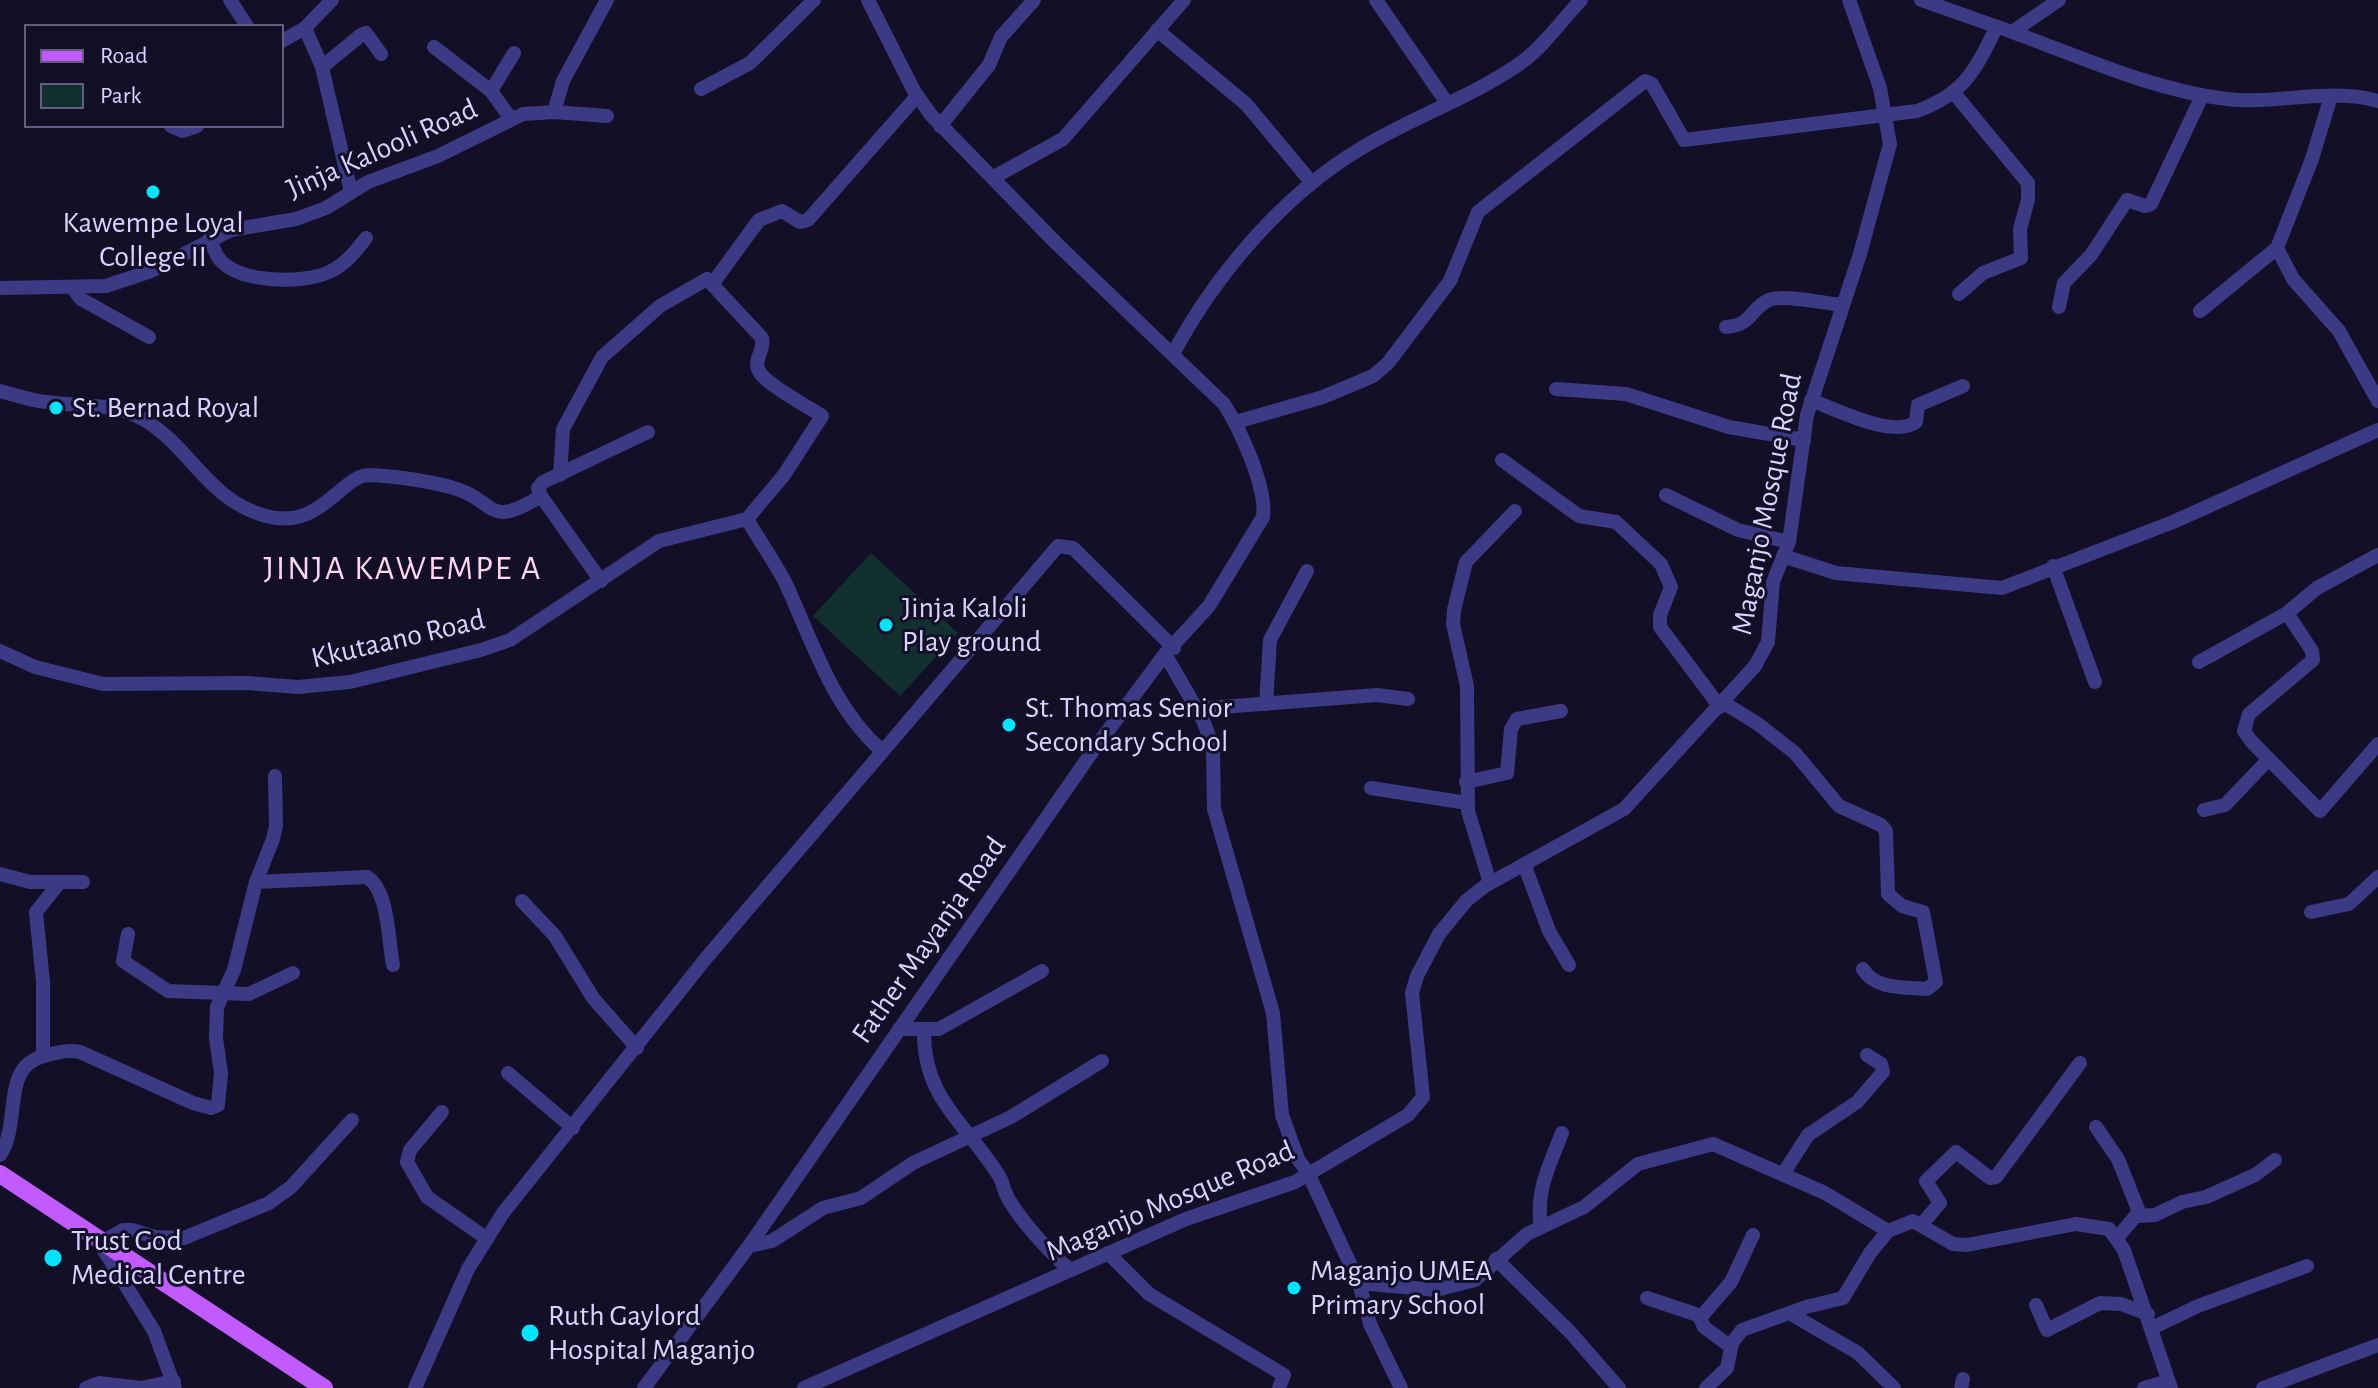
<!DOCTYPE html>
<html>
<head>
<meta charset="utf-8">
<style>
	body { margin:0 }
	#map { position:relative; width:2378px; height:1388px; overflow:hidden; background:#130f26; font-family:"Alegreya Sans",sans-serif }
	canvas { display:block }
	.legend { position:absolute; left:24px; top:24px; width:260px; height:104px; box-sizing:border-box; background:#130f26; border:2px solid #625e7d; margin:0; padding:10px 14px; list-style:none; font-size:24px; color:#d9d4ff }
	.legend li { display:flex; align-items:center; gap:16px; height:40px }
	.legend b { width:40px; border:2px solid #625e7d }
</style>
</head>
<body>
<div id="map">
<canvas width="2378" height="1388"></canvas>
<ul class="legend">
<li><b style="height:10px;background:#c25bff"></b>Road</li>
<li><b style="height:22px;background:#12302f"></b>Park</li>
</ul>
</div>
<script>
const c = document.querySelector('canvas').getContext('2d');
c.lineJoin = 'round';
function paint(path, color) { c.fillStyle = color; c.fill(path, 'evenodd'); }
function trace(path, color, width, dash) { c.strokeStyle = color; c.lineWidth = width; c.lineCap = dash ? 'butt' : 'round'; c.setLineDash(dash || []); c.stroke(path); }
function label(font, color, halo, rows, align = 'center') {
  c.font = font + ' "Alegreya Sans",sans-serif'; c.lineWidth = 6; c.setLineDash([]); c.textBaseline = 'middle'; c.strokeStyle = halo; c.fillStyle = color; for (const [text, x, y, turn = 0] of rows) {
    c.save(); c.translate(x, y); c.rotate((+turn || 0) * Math.PI / 180); c.textAlign = isNaN(turn) ? turn : align; if (halo) c.strokeText(text, 0, 0); c.fillText(text, 0, 0); c.restore();
  }
}
paint(new Path2D(`
	M871,553L958,633L900,696L813,616Z`), '#12302f');
trace(new Path2D(`
	M230,0L247,26
	M1376,0L1447,103
	M1921,0L2012,32L2059,0
	M305,28L322,67L351,192
	M1157,30L1246,104L1312,183
	M2012,32C2081,57 2152,90 2226,99C2276,105 2330,87 2378,101
	M282,41L305,28L332,0
	M434,47L491,91
	M322,67L361,35L366,33L381,54
	M701,89L750,63L814,0
	M1954,93L2028,183V200L2020,229L2021,258L1983,273L1959,294
	M554,112L607,116
	M511,119L491,91L514,53
	M171,126L182,131L197,126
	M940,126L989,65L1001,37L1034,0
	M994,177L1063,139L1184,0
	M209,239C214,246 215,255 221,261C242,283 303,284 329,272C345,265 356,251 366,238
	M2277,248L2293,279L2339,331L2378,401
	M713,283L759,220L782,211L800,222L808,220L917,96
	M72,287L81,299L149,337
	M0,288L106,286L151,271L231,230L296,219L326,208L368,182L438,156L523,114L554,112L563,81L607,0
	M2059,307L2064,283L2091,255L2127,200L2145,206L2151,204L2202,96
	M2200,311L2277,248L2312,159L2331,96
	M1726,327C1753,325 1749,309 1769,300C1783,294 1824,303 1840,305
	M1173,354C1215,275 1283,195 1360,149C1412,117 1473,97 1522,62C1544,46 1562,20 1581,0
	M1556,389L1626,394L1729,427L1804,440
	M0,391C15,395 31,401 47,402C80,407 112,402 143,419C191,447 207,500 266,516C320,531 342,475 369,475C395,476 429,481 454,488C498,501 486,530 541,496L601,581
	M1811,400C1835,409 1894,439 1916,422L1918,405L1963,386
	M1236,422L1323,397L1373,376L1388,363L1450,281L1478,212L1645,81L1652,84L1684,140L1917,111C1964,94 1975,71 1996,28
	M1502,460L1579,516L1616,522L1661,564L1671,587L1660,615V627L1720,707
	M1666,495L1738,530L1789,542
	M541,496L538,488L543,482L648,432
	M747,519C759,540 774,561 785,582C813,642 831,706 882,751
	M1783,556L1836,573L2002,588L2173,522L2378,430
	M2053,566L2095,682
	M2287,613L2312,651L2313,660L2249,714L2244,731L2251,741L2320,811L2378,744
	M0,651L35,667L103,684L246,683L298,687L350,682L481,650L510,640L659,541L747,519L784,475L822,416C809,407 762,383 758,369C754,358 765,350 762,338L707,279L660,306L602,357L563,429L560,475
	M1165,654L1203,720L1213,747L1214,809L1273,1013L1282,1115L1298,1159L1308,1173L1359,1283L1436,1290L1475,1280L1527,1234L1584,1207L1638,1164L1713,1144L1825,1193L1888,1231L1913,1221L1953,1244L1967,1245L2076,1224L2109,1229L2124,1250L2171,1388
	M2199,662L2287,613L2317,588L2378,555
	M1724,703L1758,724L1795,753L1839,806L1881,825L1886,831L1888,894L1902,906L1923,912L1936,982L1927,989C1905,987 1875,990 1863,969
	M1266,704L1270,640L1307,571
	M1196,709L1377,695L1408,699
	M1466,782L1507,773L1511,729L1517,719L1561,711
	M1371,788L1467,803
	M2204,810L2225,805L2269,759
	M1524,864L1549,931L1569,965
	M0,874L30,882H83
	M256,882L367,877C389,891 388,940 393,965
	M1490,883L1468,811L1467,686L1453,624L1454,610L1466,562L1515,511
	M522,901L555,936L593,998L637,1048
	M2311,912L2349,904L2378,877
	M128,934L123,961L168,991L249,994L293,973
	M899,1029H939L1042,971
	M924,1031C923,1099 967,1124 999,1176C1003,1182 1003,1188 1006,1194C1017,1217 1050,1253 1070,1270
	M43,1056V982L36,912L60,882
	M508,1073L573,1128
	M442,1112L410,1150L407,1162L427,1197L486,1238
	M2096,1127L2118,1159L2139,1212L2117,1238
	M0,1155C22,1122 0,1067 44,1056C56,1053 68,1049 80,1052L193,1103L211,1108L218,1105L221,1073L216,1038L217,1007L234,970L256,882L273,839L276,826L275,776
	M1783,1174L1808,1135L1857,1102L1883,1072L1881,1064L1867,1055
	M2138,1216L2155,1215L2182,1202L2206,1197L2255,1175L2275,1160
	M1921,1225L1940,1203L1926,1181L1956,1152L1990,1178L1996,1177L2080,1063
	M1541,1227C1535,1192 1550,1164 1562,1133
	M105,1240L123,1230H132L155,1237L184,1238L269,1203L291,1187L352,1120
	M100,1244L154,1331L175,1388
	M749,1246L772,1241L823,1208L861,1198L913,1163L1011,1117L1102,1061
	M1108,1253L1149,1294L1284,1375L1279,1388
	M1496,1259L1571,1333L1619,1388
	M1359,1283L1370,1324L1401,1388
	M1647,1298L1701,1316
	M2036,1305L2047,1330L2100,1303L2121,1304L2148,1314
	M1791,1314L1858,1353L1894,1388
	M2152,1328L2198,1306L2307,1266
	M1731,1347L1704,1327L1700,1318L1731,1282L1753,1235
	M86,1388L99,1383L141,1388L174,1381
	M415,1388L468,1269L503,1213L707,957L1058,546L1073,548L1174,648
	M644,1388L749,1246L1092,752L1165,654L1209,606L1263,517C1267,487 1240,429 1224,404L1057,244L931,115L914,91L868,0
	M804,1388L1186,1219L1295,1182L1408,1115L1423,1097L1412,993L1417,976L1439,934L1467,900L1485,886L1624,809L1755,666L1768,642L1773,582L1789,542L1807,415L1860,254L1890,144L1880,88L1849,0
	M1706,1388L1727,1368L1732,1343L1742,1330L1806,1307L1843,1298L1870,1253L1888,1231
	M1961,1388L1963,1379
	M2144,1388L2168,1381
	M2263,1388L2378,1345`), '#3d3a85', 14);
trace(new Path2D(`
	M0,1174L324,1388`), '#c25bff', 18);
for (const [x, y, r, color] of [
	[153,192,8,"#00e5ff"],
	[56,408,8,"#00e5ff"],
	[886,625,8,"#00e5ff"],
	[1009,725,8,"#00e5ff"],
	[53,1258,10,"#00e5ff"],
	[1294,1288,8,"#00e5ff"],
	[530,1333,10,"#00e5ff"]
]) { const dot = new Path2D(); dot.arc(x, y, r, 0, 2 * Math.PI); c.fillStyle = color; c.fill(dot); trace(dot, '#130f26', 3); }
label('30px', '#d9d4ff', '#130f26', [
	["Jinja Kalooli Road",382,149,-24],
	["Maganjo Mosque Road",1767,504,-79],
	["Kkutaano Road",398,639,-13],
	["Father Mayanja Road",929,940,-55],
	["Maganjo Mosque Road",1170,1201,-23]
]);
label('30px', '#d9d4ff', '#130f26', [
	["Kawempe Loyal",153,223,"center"],
	["College II",153,257,"center"],
	["St. Bernad Royal",72,408],
	["Jinja Kaloli",902,608],
	["Play ground",902,642],
	["St. Thomas Senior",1025,708],
	["Secondary School",1025,742],
	["Trust God",71,1241],
	["Medical Centre",71,1275],
	["Maganjo UMEA",1310,1271],
	["Primary School",1310,1305],
	["Ruth Gaylord",548,1316],
	["Hospital Maganjo",548,1350]
], 'left');
c.letterSpacing = '2px';
label('34px', '#ffd6f0', '#130f26', [
	["JINJA KAWEMPE A",403,569]
]);
c.letterSpacing = '0px';
</script>
</body>
</html>
